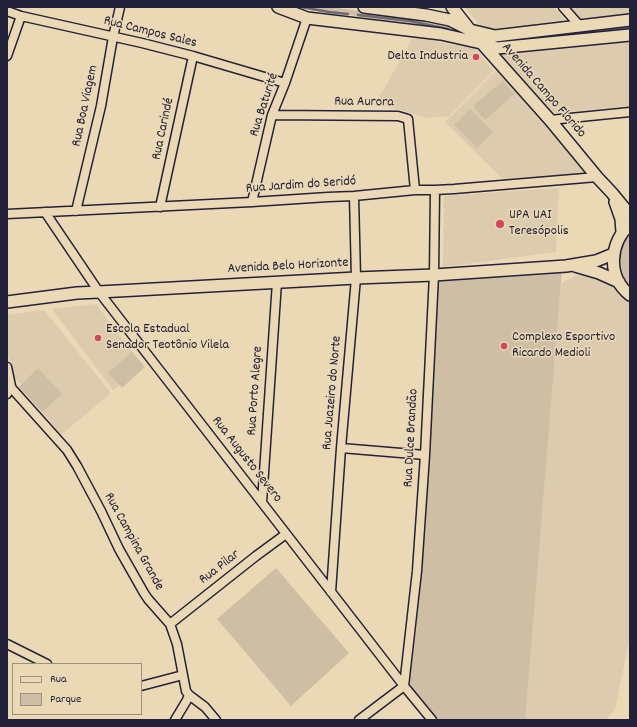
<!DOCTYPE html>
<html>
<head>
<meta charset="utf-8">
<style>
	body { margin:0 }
	#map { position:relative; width:637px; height:727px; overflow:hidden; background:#ebd9b6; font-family:Dekko,sans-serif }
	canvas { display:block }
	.frame { position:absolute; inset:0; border:8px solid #22223b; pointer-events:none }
	.legend { position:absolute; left:12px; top:663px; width:130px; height:52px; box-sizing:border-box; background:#ebd9b6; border:1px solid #9b9085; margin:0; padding:5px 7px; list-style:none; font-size:12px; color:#22223b }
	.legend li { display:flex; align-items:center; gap:8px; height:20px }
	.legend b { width:20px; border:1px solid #9b9085 }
</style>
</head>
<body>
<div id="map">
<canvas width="637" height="727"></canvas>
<div class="frame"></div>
<ul class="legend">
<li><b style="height:5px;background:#ebd9b6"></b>Rua</li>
<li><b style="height:11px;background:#cebea4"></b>Parque</li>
</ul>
</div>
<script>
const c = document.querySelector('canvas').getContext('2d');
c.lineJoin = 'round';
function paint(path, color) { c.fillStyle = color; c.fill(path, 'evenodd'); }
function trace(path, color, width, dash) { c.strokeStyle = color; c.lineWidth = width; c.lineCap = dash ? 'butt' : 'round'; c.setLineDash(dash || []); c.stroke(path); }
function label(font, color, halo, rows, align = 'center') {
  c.font = font + ' Dekko,sans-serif'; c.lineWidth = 3; c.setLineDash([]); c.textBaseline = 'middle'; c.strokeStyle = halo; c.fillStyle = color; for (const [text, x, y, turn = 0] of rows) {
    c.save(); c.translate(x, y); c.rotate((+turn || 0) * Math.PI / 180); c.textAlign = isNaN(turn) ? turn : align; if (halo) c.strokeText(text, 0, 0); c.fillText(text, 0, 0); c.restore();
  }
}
paint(new Path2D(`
	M464,7H554L565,20L484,30Z
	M570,7H630V14L581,21Z
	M413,37L476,49L493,71L449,116L427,118L376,103Z
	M630,40V106L554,113L497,53Z
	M497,70L589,175L503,179L445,122Z
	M559,188L556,252L443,267L444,196Z
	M580,274L600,277L630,299V637L615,709L606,720H523L561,283Z
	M96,304L144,367L113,390L52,309Z
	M44,310L111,393L61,435L12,374L7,349V315Z`), '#dccbad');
paint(new Path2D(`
	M306,7H330L461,25L460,32L306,8Z
	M503,81L514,94L485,120L473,106Z
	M470,109L493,132L477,148L454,125Z
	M630,229V286C627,282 623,277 622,272C616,258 620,240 630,229Z
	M562,269L525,720H439L409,686L437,276Z
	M132,352L145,367L122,388L108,373Z
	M38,368L62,394L42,412L19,387Z
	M276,568L349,653L291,706L217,619Z`), '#cebea4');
trace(new Path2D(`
	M301,7L329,12L348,14
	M358,15L410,21L448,29
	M535,37L630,28`), '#726a6c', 2.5);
const street = new Path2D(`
	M563,7L579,25
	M7,11L21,16L142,43L193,56L285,83
	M7,56L21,16
	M272,115L398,116L408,119L415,190
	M550,120L630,112
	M252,202L272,115L285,83L307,18
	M160,207L193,56
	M76,211L101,106L113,37L120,7
	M45,212L99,292L404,686L432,720
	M7,214L252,202L328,197L354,196L415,190H435L454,189L597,177
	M7,367L11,386L7,394
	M7,383L67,450L77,466L101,511L119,549L144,593L148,599L170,624L177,644L186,691L189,695L205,707L216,720
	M341,448L425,455
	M262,502L277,282
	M331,592L341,448L356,278L354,196
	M170,624L256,556L286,534
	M7,644L47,664
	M141,686L183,675
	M175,720L187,700L189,695
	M359,720L404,686L417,571L425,455L434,275L435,190`);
const secondary = new Path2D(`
	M278,7L307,18L441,34L481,43L497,48L630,35
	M364,7L426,15L450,20L470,30L495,36L630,20
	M452,7L470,30L550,120L597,177L612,193L630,215
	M615,202L621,219L622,232
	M630,224C610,243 606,276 630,295
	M575,266L599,273L619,282
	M7,302L77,293L99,292L356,278L434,275L566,266L596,261L613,254`);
trace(street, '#22223b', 11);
trace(secondary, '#22223b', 14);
trace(street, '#ebd9b6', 8);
trace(secondary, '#ebd9b6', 11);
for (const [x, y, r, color] of [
	[476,57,4,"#d1495b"],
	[500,224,5,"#d1495b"],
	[98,338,4,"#d1495b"],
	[504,346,4,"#d1495b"]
]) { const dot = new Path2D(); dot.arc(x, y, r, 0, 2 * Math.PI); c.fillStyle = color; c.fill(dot); trace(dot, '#ebd9b6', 1.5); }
label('14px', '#22223b', '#ebd9b6', [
	["Rua Campos Sales",150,33,14],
	["Avenida Campo Florido",543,91,49],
	["Rua Aurora",364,103,1],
	["Rua Baturité",265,105,-72],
	["Rua Boa Viagem",86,106,-78],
	["Rua Carindé",164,129,-78],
	["Rua Jardim do Seridó",301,186,-4],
	["Avenida Belo Horizonte",288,267,-3],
	["Rua Porto Alegre",256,391,-86],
	["Rua Juazeiro do Norte",333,393,-85],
	["Rua Dulce Brandão",412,438,-87],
	["Rua Augusto Severo",246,460,52],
	["Rua Campina Grande",133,542,61],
	["Rua Pilar",220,568,-38]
]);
label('14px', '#22223b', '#ebd9b6', [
	["Delta Industria",468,57,"right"],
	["UPA UAI",509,216],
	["Teresópolis",509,232],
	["Escola Estadual",106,330],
	["Senador Teotônio Vilela",106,346],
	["Complexo Esportivo",512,338],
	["Ricardo Medioli",512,354]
], 'left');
</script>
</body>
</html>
